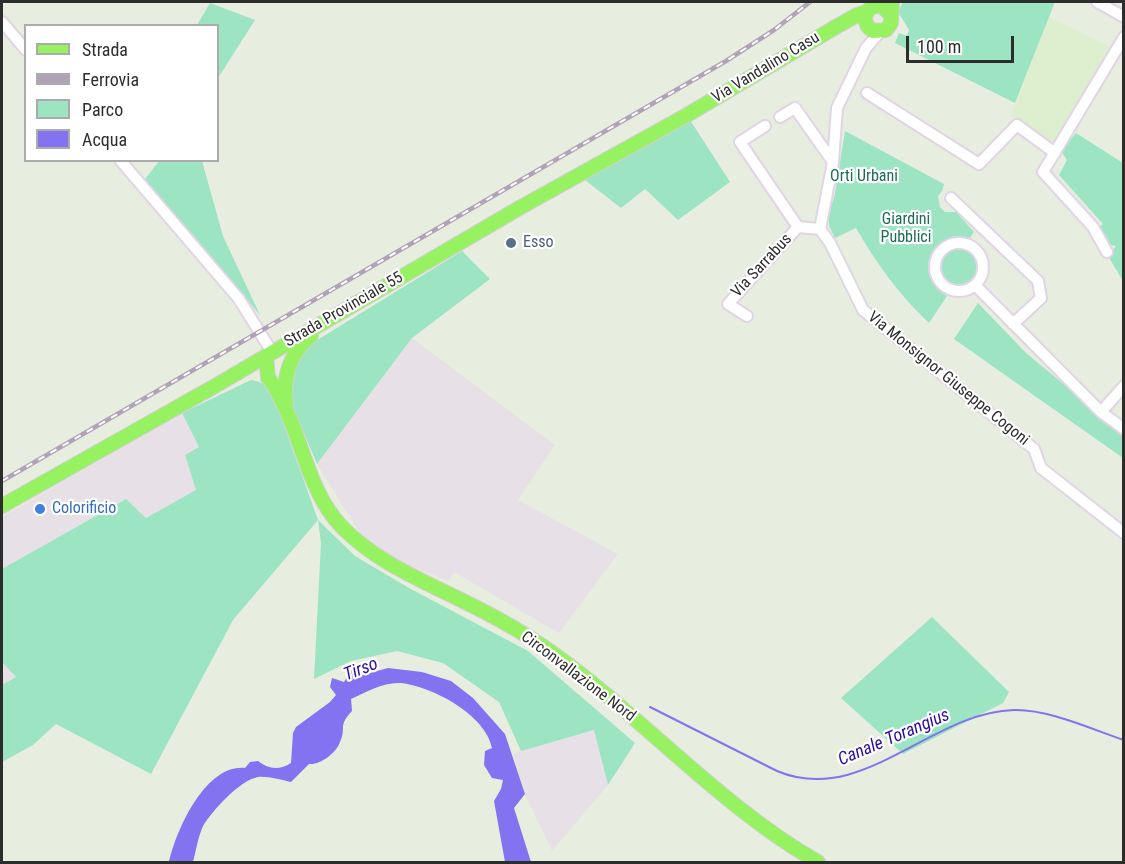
<!DOCTYPE html>
<html>
<head>
<meta charset="utf-8">
<style>
	body { margin:0 }
	#map { position:relative; width:1125px; height:864px; overflow:hidden; background:#e8eedf; font-family:"Roboto Condensed",sans-serif }
	canvas { display:block }
	.frame { position:absolute; inset:0; border:3px solid #2d2d2d; pointer-events:none }
	.legend { position:absolute; left:24px; top:24px; width:195px; height:138px; box-sizing:border-box; background:#fff; border:2px solid #ababab; margin:0; padding:8px 10px; list-style:none; font-size:18px; color:#2d2d2d }
	.legend li { display:flex; align-items:center; gap:12px; height:30px }
	.legend b { width:30px; border:2px solid #ababab }
	.scale { position:absolute; left:906px; top:36px; width:108px; height:27px; box-sizing:border-box; border:3px solid #2d2d2d; border-top:0; padding-left:8px; font-size:18px; line-height:21px; white-space:nowrap; color:#2d2d2d; -webkit-text-stroke:4px #fff; paint-order:stroke }
</style>
</head>
<body>
<div id="map">
<canvas width="1125" height="864"></canvas>
<div class="frame"></div>
<ul class="legend">
<li><b style="height:8px;background:#96f261"></b>Strada</li>
<li><b style="height:8px;background:#b1a2b7"></b>Ferrovia</li>
<li><b style="height:16px;background:#9ce4c2"></b>Parco</li>
<li><b style="height:16px;background:#8373f0"></b>Acqua</li>
</ul>
<div class="scale">100 m</div>
</div>
<script>
const c = document.querySelector('canvas').getContext('2d');
c.lineJoin = 'round';
function paint(path, color) { c.fillStyle = color; c.fill(path, 'evenodd'); }
function trace(path, color, width, dash) { c.strokeStyle = color; c.lineWidth = width; c.lineCap = dash ? 'butt' : 'round'; c.setLineDash(dash || []); c.stroke(path); }
function label(font, color, halo, rows, align = 'center') {
  c.font = font + ' "Roboto Condensed",sans-serif'; c.lineWidth = 4.5; c.setLineDash([]); c.textBaseline = 'middle'; c.strokeStyle = halo; c.fillStyle = color; for (const [text, x, y, turn = 0] of rows) {
    c.save(); c.translate(x, y); c.rotate((+turn || 0) * Math.PI / 180); c.textAlign = isNaN(turn) ? turn : align; if (halo) c.strokeText(text, 0, 0); c.fillText(text, 0, 0); c.restore();
  }
}
paint(new Path2D(`
	M412,338L555,445L518,500L618,554L559,633L454,572L449,581L402,563L364,540L317,464Z
	M182,413L199,447L185,456L197,490L146,518L126,499L2,569V517Z
	M2,662L16,677L2,685Z
	M594,730L608,785L552,851L525,794L513,753Z`), '#e7e0e6');
paint(new Path2D(`
	M1049,17L1110,47L1056,143L1011,116Z`), '#deefcf');
paint(new Path2D(`
	M903,2H1055L1015,103L895,43L899,33L907,36L909,30L898,12Z
	M210,3L255,20L218,78V26L197,25Z
	M690,120L730,182L678,220L645,189L621,208L585,180Z
	M845,131L944,184L942,191L938,196L940,207L945,212H956L974,232L969,239C928,232 913,276 947,296L929,323C900,296 876,263 856,228L835,238L829,226V213L835,194Z
	M1076,133L1123,163V281L1108,256L1116,246L1111,245L1098,228L1103,224L1059,175L1067,160L1061,151Z
	M160,160L202,161L223,236L260,315L145,179Z
	M940 267a19 19 0 1 1 38 0a19 19 0 1 1-38 0Z
	M462,251L490,279L412,338L317,464L289,398L293,376L300,355L314,342Z
	M978,303L1026,353L1123,433V458L954,339Z
	M251,380C265,382 269,387 275,400L318,520L355,556L409,588L528,651L635,743L608,785L594,730L521,751L499,702L443,663L397,651L351,661L314,679L321,543L318,520L233,620L151,774L56,724L33,745L2,762V685L16,677L2,662V569L126,499L146,518L196,490L185,455L199,447L182,413Z
	M932,617L1009,692L1003,703L903,754L841,698Z`), '#9ce4c2');
paint(new Path2D(`
	M353,668L363,675L388,668L422,672L451,681L473,698L505,734L525,794L514,808L531,862H505L494,801L501,789L503,780L492,778L484,765L485,751L492,748C486,715 432,686 400,683C384,682 366,692 351,699L352,711C337,727 347,727 340,742C336,753 321,765 309,764L291,782C281,780 269,776 258,777C240,780 212,811 203,826C198,837 196,851 193,862H169C176,831 205,764 245,768L250,762L258,761C269,770 280,770 291,763L293,733L296,727L330,702L336,695L330,687L332,678L344,682Z`), '#8373f0');
trace(new Path2D(`
	M650,707L777,771C862,807 931,712 1014,710C1048,709 1091,729 1124,740`), '#8373f0', 2);
const minor = new Path2D(`
	M1097,2L1124,17
	M2,22L26,50
	M867,93L979,164L1017,125L1055,153
	M780,117L795,108L833,162
	M765,126L740,142L798,227
	M120,160L239,299L272,352
	M951,198L1038,281L1041,298L1013,324
	M820,229L830,243L863,310L1034,449L1041,468L1124,533
	M820,229L833,162L837,108L866,48L880,32
	M935 267a24 24 0 1 1 48 0a24 24 0 1 1-48 0Z
	M1107,252L1093,227L1043,172L1124,37
	M975,285L1101,412L1124,429
	M747,316L728,304L798,227L820,229
	M1101,412L1124,386`);
const major = new Path2D(`
	M890,14L882,6C865,4 859,22 873,31L886,30L891,23L892,2
	M266,356L268,378C275,385 277,392 282,401C303,442 309,493 342,527C375,561 419,579 461,600C492,615 523,632 551,652C643,717 721,807 818,862
	M286,402C282,378 291,351 311,336
	M2,506L215,386L521,207L687,115L834,28L857,15L866,12`);
trace(minor, '#e0d4e5', 14);
trace(major, '#d1d1d1', 16);
trace(minor, '#fff', 10);
trace(major, '#96f261', 14);
const rail = new Path2D(`
	M2,481L726,61L774,30L810,2`);
trace(rail, '#b1a2b7', 4.5);
trace(rail, '#fff', 2, [7]);
for (const [x, y, r, color] of [
	[511,243,6,"#5c6f8a"],
	[40,509,6,"#3f7fe0"]
]) { const dot = new Path2D(); dot.arc(x, y, r, 0, 2 * Math.PI); c.fillStyle = color; c.fill(dot); trace(dot, '#fff', 2); }
label('16px', '#2d2d2d', '#fff', [
	["Via Vandalino Casu",766,68,-31],
	["Via Sarrabus",762,266,-47],
	["Strada Provinciale 55",344,310,-30],
	["Via Monsignor Giuseppe Cogoni",948,379,39],
	["Circonvallazione Nord",578,677,37]
]);
label('16px', '#1b6c50', '#fff', [
	["Orti Urbani",864,177],
	["Giardini",906,220],
	["Pubblici",906,238]
]);
label('16px', '#4e5e75', '#fff', [
	["Esso",523,243]
], 'left');
label('16px', '#366cbe', '#fff', [
	["Colorificio",52,509]
], 'left');
label('italic 18px', '#2c0da1', '#fff', [
	["Tirso",361,670,-21],
	["Canale Torangius",894,738,-23]
]);
</script>
</body>
</html>
